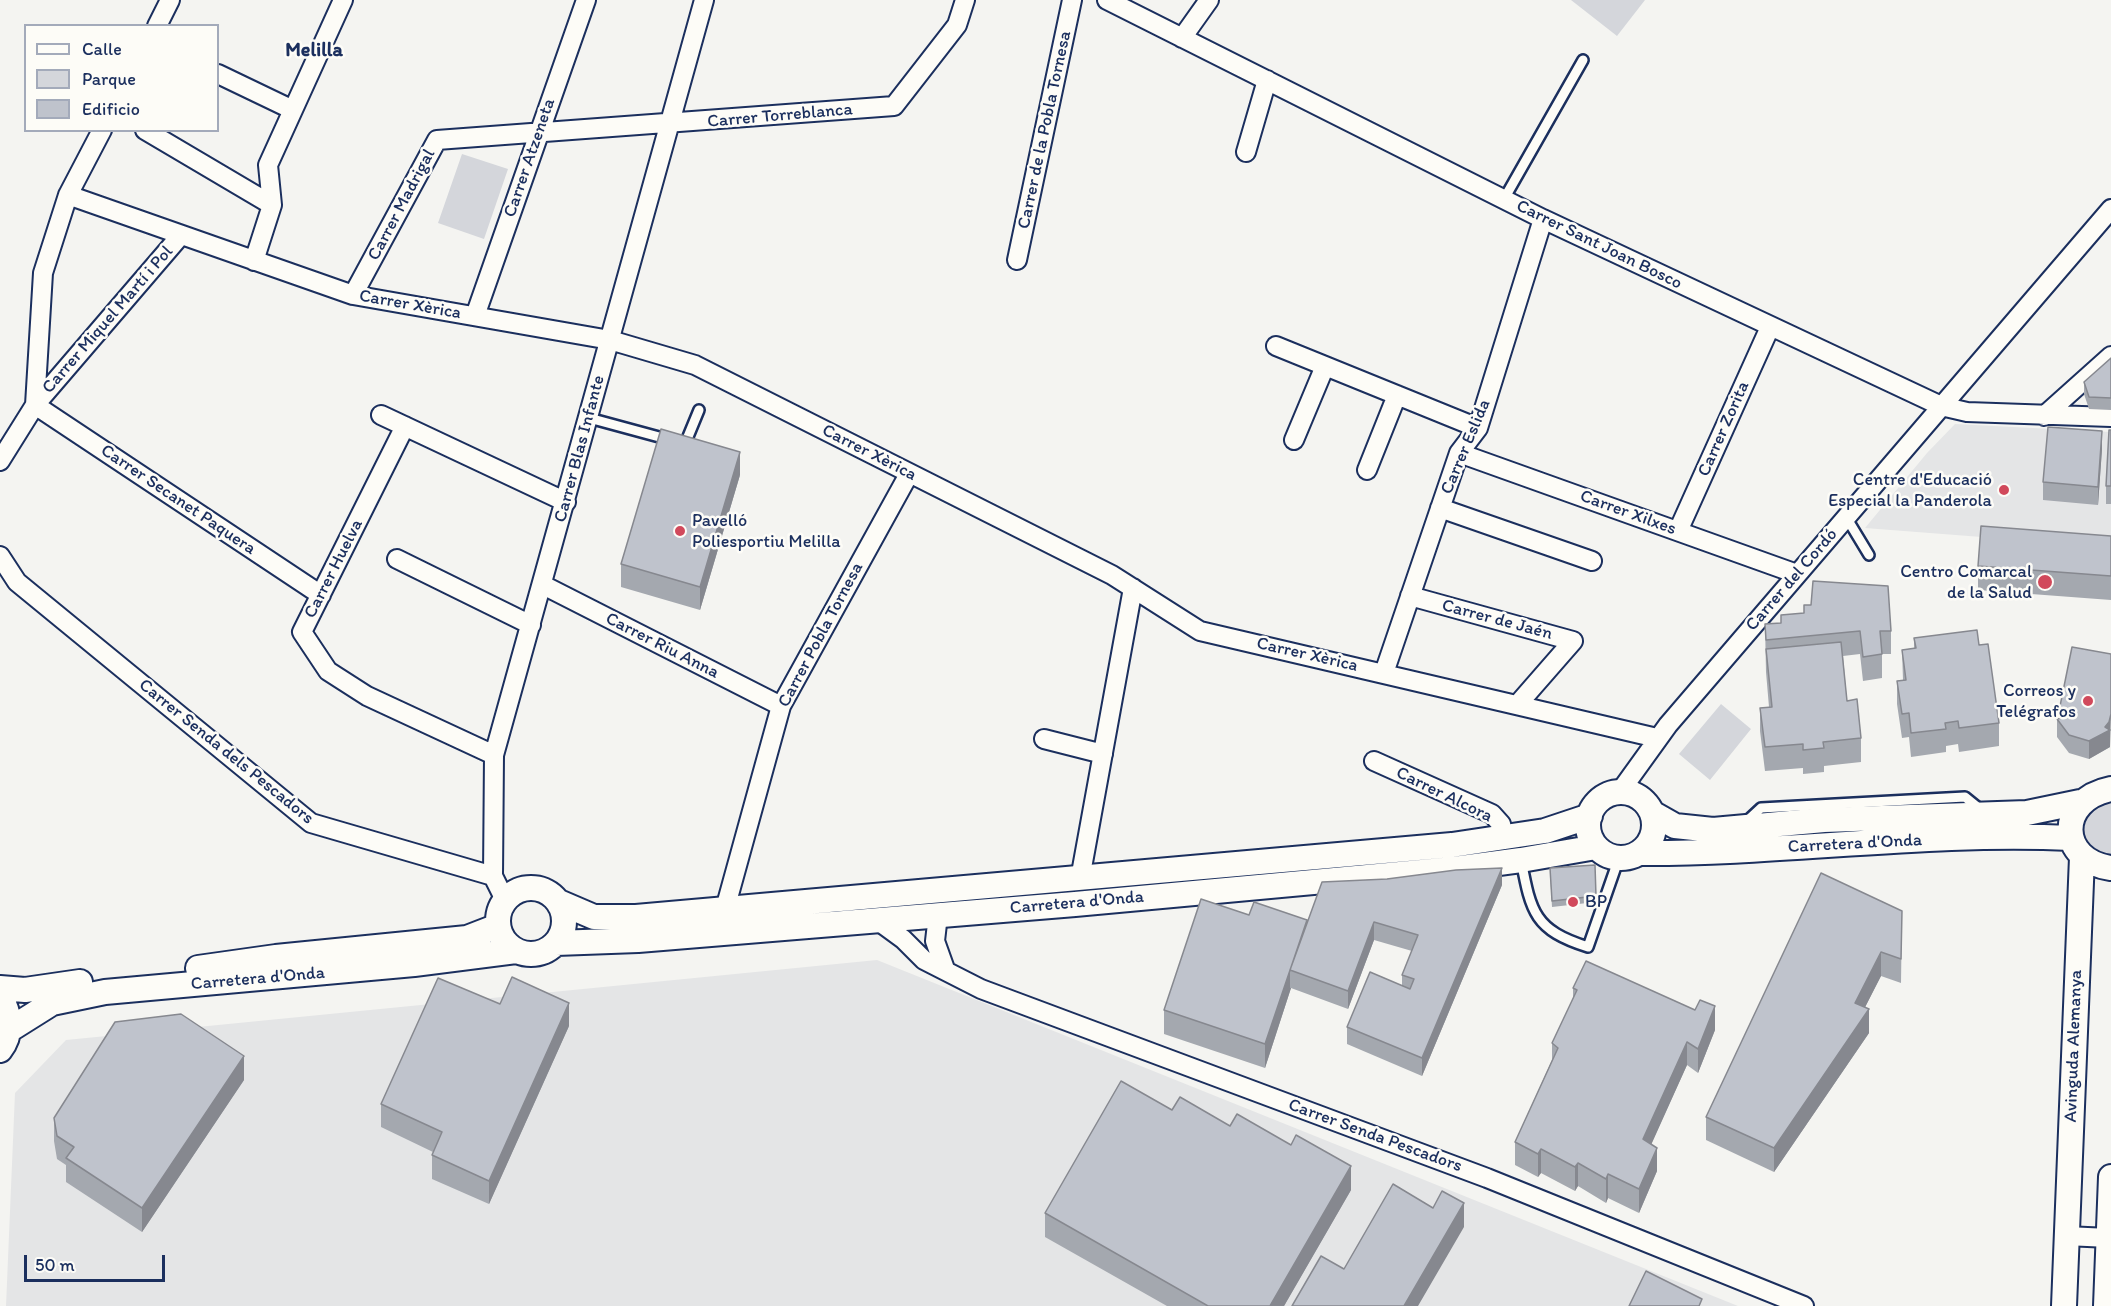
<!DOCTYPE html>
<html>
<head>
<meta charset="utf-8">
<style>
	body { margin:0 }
	#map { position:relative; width:2111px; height:1306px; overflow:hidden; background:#f4f4f1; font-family:Itim,sans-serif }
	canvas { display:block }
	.legend { position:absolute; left:24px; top:24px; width:195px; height:108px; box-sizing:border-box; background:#fdfcf7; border:2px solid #a3aaba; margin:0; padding:8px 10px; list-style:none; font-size:18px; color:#1b2f5e }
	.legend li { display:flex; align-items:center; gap:12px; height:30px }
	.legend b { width:30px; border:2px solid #a3aaba }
	.scale { position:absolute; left:24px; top:1255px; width:141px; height:27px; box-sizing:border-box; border:3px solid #1b2f5e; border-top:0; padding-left:8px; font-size:18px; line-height:21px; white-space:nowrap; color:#1b2f5e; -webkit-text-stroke:4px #fdfcf7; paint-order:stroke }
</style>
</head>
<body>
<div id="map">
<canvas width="2111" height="1306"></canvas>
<ul class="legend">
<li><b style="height:8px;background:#fdfcf7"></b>Calle</li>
<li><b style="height:16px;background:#d4d6db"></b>Parque</li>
<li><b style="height:16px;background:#bfc3cc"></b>Edificio</li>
</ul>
<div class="scale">50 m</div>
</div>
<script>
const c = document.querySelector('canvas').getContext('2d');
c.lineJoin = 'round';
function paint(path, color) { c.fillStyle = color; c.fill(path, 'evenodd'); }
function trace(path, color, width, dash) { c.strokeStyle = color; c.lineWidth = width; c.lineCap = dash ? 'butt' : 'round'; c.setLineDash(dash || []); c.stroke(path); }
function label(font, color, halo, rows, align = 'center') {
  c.font = font + ' Itim,sans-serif'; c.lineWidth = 5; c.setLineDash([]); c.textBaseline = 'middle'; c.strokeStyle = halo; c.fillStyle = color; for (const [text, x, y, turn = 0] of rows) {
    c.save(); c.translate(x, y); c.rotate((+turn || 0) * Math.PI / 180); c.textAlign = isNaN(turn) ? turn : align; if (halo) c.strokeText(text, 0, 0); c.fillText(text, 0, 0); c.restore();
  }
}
paint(new Path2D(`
	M1955,424L2111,432V547L1865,528L1927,453Z
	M877,960L1738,1306H6L15,1093L66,1040Z`), '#e4e5e6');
paint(new Path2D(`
	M1571,0H1645L1617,36Z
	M462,154L508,169L484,239L438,223Z
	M1721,704L1751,729L1710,780L1679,754Z
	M2111,801V856C2081,856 2076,830 2089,808Z`), '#d4d6db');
const service = new Path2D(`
	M1504,199L1583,60
	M589,418L685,444L699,410
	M1846,517L1869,555
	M1747,821L1761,808L1965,797L1981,810
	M1521,860C1531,912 1534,930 1588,947L1619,858`);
const minor = new Path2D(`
	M1107,0L1543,219L1941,406L1967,412L2111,417
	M157,26L170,0
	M1182,38L1209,0
	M218,74L293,110
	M145,130L272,205
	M1246,152L1267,80
	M68,195L353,295L610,340L695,365L1112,575L1200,631L1657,738
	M181,235L35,405L321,595
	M1017,260L1072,0
	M254,261L272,205L268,165L343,0
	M353,295L437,140L894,106L957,25L965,0
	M475,316L586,0
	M1276,346L1478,428
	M381,415L566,502
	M2044,416L2111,356
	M405,426L302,632L328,671L367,696L494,755
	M1294,440L1325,366
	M1459,453L1797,574
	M0,461L35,405L43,273L68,195L102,130
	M1367,470L1397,395
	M1440,508L1592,561
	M1678,531L1770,327
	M0,556L17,582L311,823L493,876
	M397,559L531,625
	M543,585L781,706
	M1410,596L1573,641L1518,704
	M1384,673L1459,453L1478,428L1543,219
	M1044,739L1103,754
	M1374,761L1492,814L1501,824L1504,838
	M1619,793L1668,725L2111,209
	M1080,879L1133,588
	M505,900L493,876L494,755L704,0
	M725,909L781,706L909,474
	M938,915L935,941L945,969
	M877,920L903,939L924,960L981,989L1487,1178L1804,1306
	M2066,1236L2109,1238`);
const secondary = new Path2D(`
	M2111,789C2056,800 2058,861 2111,868
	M1588 825a33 33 0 1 1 66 0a33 33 0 1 1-66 0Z
	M1652,813L1675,826L1713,830L1824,820L2027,813L2080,802
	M1639,853C1783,854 1927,831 2071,838
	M498 921a33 33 0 1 1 66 0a33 33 0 1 1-66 0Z
	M559,902L594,917H636L1452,845L1545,831L1590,816
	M556,943L638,940L1075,904L1454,869L1521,860L1596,847
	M198,968L276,957L467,938L498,926
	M0,988L25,990L80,982
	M0,996C10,1013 13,1033 0,1050
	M9,1030L52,1003L105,992L414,964L516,951
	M2064,1306L2082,857
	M2106,1306L2111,1177`);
trace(service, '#1b2f5e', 14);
trace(minor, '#1b2f5e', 22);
trace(secondary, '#1b2f5e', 28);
trace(service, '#fdfcf7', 9);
trace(minor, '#fdfcf7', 18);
trace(secondary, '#fdfcf7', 24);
paint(new Path2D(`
	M2111,358V410L2089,409L2084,394V382Z
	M2111,430V504H2106V486Z
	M2102,449L2098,505L2043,500V482Z
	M740,475L700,610L621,587V564Z
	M2111,536V600L1978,590V566Z
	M1765,624L1891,631V654H1882V678L1863,681L1860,654L1843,656L1847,701L1861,738V762L1824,766V772L1803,774V768L1765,771L1760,731V708L1769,707L1766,672Z
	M1914,638L1979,645L1999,723V746L1959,752L1958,744L1946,746V752L1911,757L1909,737L1902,738L1897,704V681L1903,680L1902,650L1914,648Z
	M2059,711L2110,738V747L2089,759L2069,753L2057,737V719H2059Z
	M1595,865L1596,902L1552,907L1550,874Z
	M1502,885L1422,1076L1347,1044V1027L1402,985V975L1412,951L1374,940L1348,1009L1291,988L1265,1068L1164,1034V1010L1249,915L1307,924Z
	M1902,911L1901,983L1881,976L1865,1007L1869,1033L1774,1172L1706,1140V1117Z
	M1573,988L1715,1030L1698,1073L1687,1065L1651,1144L1657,1171L1639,1213L1608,1198L1606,1203L1578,1186L1575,1191L1541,1173L1538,1177L1515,1165V1142L1552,1060V1043L1573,1000Z
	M569,1026L489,1204L432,1179V1155L433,1152L381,1127V1104Z
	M244,1080L142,1232L66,1182V1165L57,1159L54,1141V1118Z
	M1172,1110L1230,1126L1291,1145L1351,1190L1284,1306H1167L1045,1237V1213Z`), '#a4a8af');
paint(new Path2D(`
	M2102,431V449L2098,505V487Z
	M740,452V475L700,610V587Z
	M2111,714L2110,747L2089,759V741L2105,727Z
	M1502,868V885L1422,1076V1058Z
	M1307,920V943L1290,970V988H1291L1265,1068V1044Z
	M1374,922V940L1348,1009V991Z
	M1881,952V976L1855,1027V1003Z
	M569,1003V1026L489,1204V1181Z
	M1715,1006V1030L1698,1073V1049Z
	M1869,1009V1033L1774,1172V1148Z
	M1687,1042V1065L1643,1163V1139Z
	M244,1056V1080L142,1232V1208Z
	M1657,1148V1171L1639,1213V1189Z
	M1541,1149V1173L1538,1177V1154Z
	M1578,1163V1186L1575,1191V1167Z
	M1351,1166V1190L1284,1306H1270Z
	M1608,1174V1198L1606,1203V1179Z
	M1464,1203V1227L1418,1306H1404Z`), '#86888f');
const building = new Path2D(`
	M2111,358V398L2089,397L2084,382Z
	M2048,427L2102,431L2098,487L2043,482Z
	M661,429L740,452L700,587L621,564Z
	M2109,430H2111V486H2106Z
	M1981,526L2111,536V576L1978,566Z
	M1813,581L1888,586L1891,631H1880L1882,654L1863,657L1860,631L1766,640L1765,624L1781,623V615L1804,613V605H1811Z
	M1977,630L1979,645L1988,644L1999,723L1959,728L1958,721L1945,723L1946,729L1911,733L1909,713L1902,714L1897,681L1906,680L1902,650L1916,648L1914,638Z
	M1841,642L1847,701L1857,699L1861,738L1823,742L1824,748L1803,750V744L1765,747L1760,708L1772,707L1766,649Z
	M2072,647L2111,654V714L2109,722L2105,727L2110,730L2089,741L2069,735L2057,719L2062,718L2059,711Z
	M1595,865L1596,896L1552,901L1550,868Z
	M1502,868L1422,1058L1347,1027L1370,972L1410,989L1414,979L1402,975L1418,935L1374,922L1348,991L1290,970L1322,882L1387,879L1456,870Z
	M1821,873L1902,911L1901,959L1881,952L1855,1003L1869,1009L1774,1148L1706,1117Z
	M1201,899L1249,915L1254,902L1307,920L1265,1044L1164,1010Z
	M1586,961L1695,1010L1700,1000L1715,1006L1698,1049L1687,1042L1643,1139L1657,1148L1639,1189L1608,1174L1606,1179L1578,1163L1575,1167L1541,1149L1538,1154L1515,1142L1558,1048L1552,1043L1577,990L1573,988Z
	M512,977L569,1003L489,1181L432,1155L442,1132L381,1104L438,978L500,1004Z
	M181,1014L244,1056L142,1208L66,1158L74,1147L57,1136L54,1118L115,1022Z
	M1121,1081L1172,1110L1180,1097L1230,1126L1237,1114L1291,1145L1296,1135L1351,1166L1270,1306H1208L1045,1213Z
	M1393,1184L1433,1208L1442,1191L1464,1203L1404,1306H1292L1321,1256L1344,1269Z
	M1646,1271L1702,1299L1699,1306H1629Z`);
paint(building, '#bfc3cc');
trace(building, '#86888f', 1.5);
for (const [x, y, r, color] of [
	[2004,490,6,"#d1495b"],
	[680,531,6,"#d1495b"],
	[2045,582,8,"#d1495b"],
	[2088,701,6,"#d1495b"],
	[1573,902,6,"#d1495b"]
]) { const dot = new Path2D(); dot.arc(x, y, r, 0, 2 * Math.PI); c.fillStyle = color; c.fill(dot); trace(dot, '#fdfcf7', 2); }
label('18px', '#1b2f5e', '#fdfcf7', [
	["Carrer Torreblanca",780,116,-5],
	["Carrer de la Pobla Tornesa",1045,130,-78],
	["Carrer Atzeneta",530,158,-71],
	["Carrer Madrigal",402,205,-62],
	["Carrer Sant Joan Bosco",1599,245,26],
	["Carrer Xèrica",410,305,10],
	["Carrer Miquel Martí i Pol",108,320,-49],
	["Carrer Zorita",1724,429,-66],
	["Carrer Eslida",1466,447,-67],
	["Carrer Blas Infante",580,449,-75],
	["Carrer Xèrica",869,453,27],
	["Carrer Secanet Paquera",178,500,34],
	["Carrer Xilxes",1628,513,20],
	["Carrer Huelva",334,569,-63],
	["Carrer del Cordó",1792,580,-49],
	["Carrer de Jaén",1497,620,15],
	["Carrer Pobla Tornesa",821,635,-62],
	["Carrer Riu Anna",662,646,27],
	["Carrer Xèrica",1307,655,13],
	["Carrer Senda dels Pescadors",226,752,39],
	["Carrer Alcora",1444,795,26],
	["Carretera d'Onda",1855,844,-3],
	["Carretera d'Onda",1077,903,-5],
	["Carretera d'Onda",258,979,-5],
	["Avinguda Alemanya",2074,1046,-88],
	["Carrer Senda Pescadors",1375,1136,20]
]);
label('18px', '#1b2f5e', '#fdfcf7', [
	["Centre d'Educació",1992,480],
	["Especial la Panderola",1992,501],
	["Pavelló",692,521,"left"],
	["Poliesportiu Melilla",692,542,"left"],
	["Centro Comarcal",2032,572],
	["de la Salud",2032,593],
	["Correos y",2076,691],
	["Telégrafos",2076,712],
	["BP",1585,902,"left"]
], 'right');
label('bold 20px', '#1b2f5e', '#fdfcf7', [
	["Melilla",314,51]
]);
</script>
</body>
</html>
